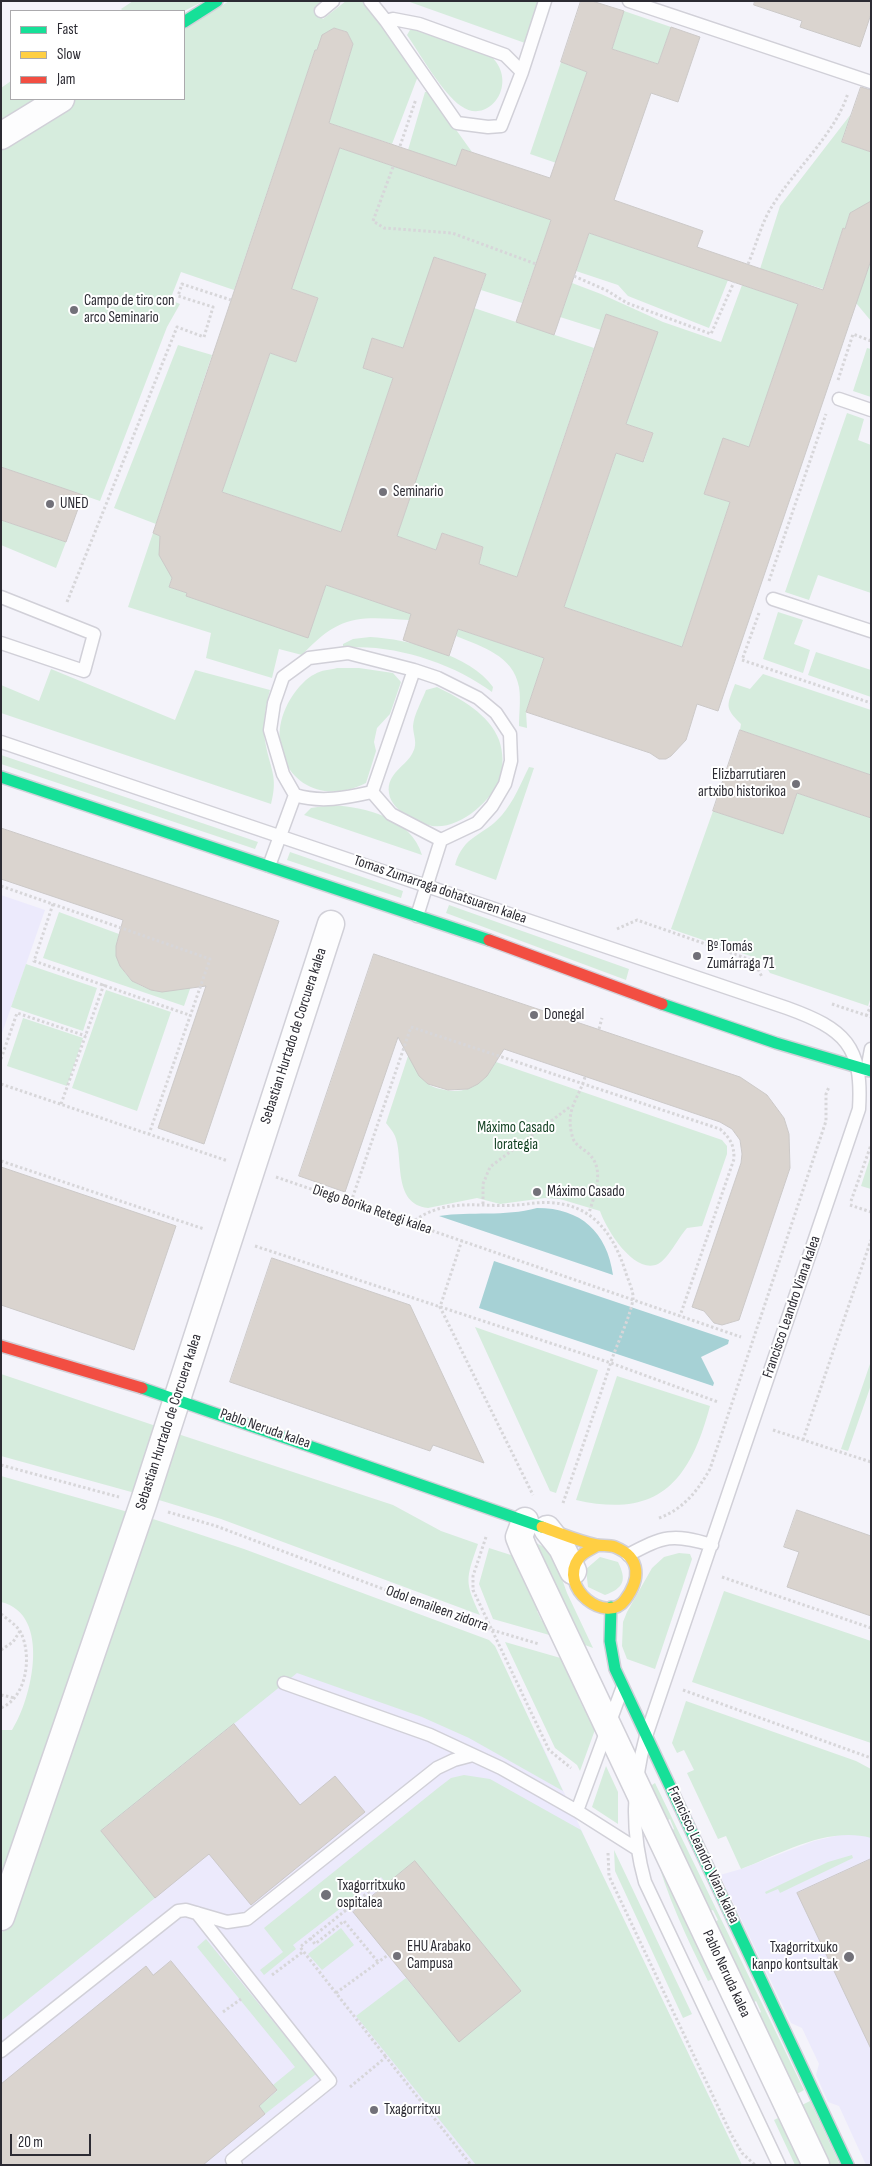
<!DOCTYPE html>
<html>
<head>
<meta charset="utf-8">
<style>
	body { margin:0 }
	#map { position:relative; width:872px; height:2166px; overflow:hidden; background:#f4f3fa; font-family:"Sofia Sans Condensed",sans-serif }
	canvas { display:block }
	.frame { position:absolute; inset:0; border:2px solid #2c2b33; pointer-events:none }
	.legend { position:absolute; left:10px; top:10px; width:175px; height:90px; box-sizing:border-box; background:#fff; border:1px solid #abaaad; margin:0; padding:6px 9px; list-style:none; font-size:15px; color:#2c2b33 }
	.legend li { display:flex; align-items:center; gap:10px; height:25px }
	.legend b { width:25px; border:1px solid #abaaad }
	.scale { position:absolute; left:10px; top:2134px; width:81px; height:22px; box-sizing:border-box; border:2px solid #2c2b33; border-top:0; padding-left:6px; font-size:15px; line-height:18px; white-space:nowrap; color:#2c2b33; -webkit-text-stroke:4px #fff; paint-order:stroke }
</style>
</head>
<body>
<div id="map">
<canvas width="872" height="2166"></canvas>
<div class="frame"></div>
<ul class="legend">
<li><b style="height:6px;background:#16e098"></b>Fast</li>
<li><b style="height:6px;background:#ffcf43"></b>Slow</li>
<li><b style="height:6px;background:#f24e42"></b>Jam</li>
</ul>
<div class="scale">20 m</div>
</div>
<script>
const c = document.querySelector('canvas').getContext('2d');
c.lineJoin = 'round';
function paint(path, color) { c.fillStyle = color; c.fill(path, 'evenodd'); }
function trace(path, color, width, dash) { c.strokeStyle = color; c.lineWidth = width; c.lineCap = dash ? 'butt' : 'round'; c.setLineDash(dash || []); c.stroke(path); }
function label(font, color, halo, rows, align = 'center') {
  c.font = font + ' "Sofia Sans Condensed",sans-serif'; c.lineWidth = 4; c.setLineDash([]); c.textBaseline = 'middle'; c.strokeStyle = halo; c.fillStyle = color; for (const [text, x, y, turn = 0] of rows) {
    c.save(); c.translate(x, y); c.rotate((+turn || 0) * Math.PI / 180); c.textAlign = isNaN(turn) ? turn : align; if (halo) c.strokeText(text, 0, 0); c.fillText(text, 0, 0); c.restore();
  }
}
paint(new Path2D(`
	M1,895L45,910L1,1036Z
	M139,1606L539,1738L604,1879L742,2165H1V1978Z
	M844,1834H871V2165H866L839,2106L828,2102L816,2075L819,2064L802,2028L791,2023L720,1875L741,1869L814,1841Z`), '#eceafc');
paint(new Path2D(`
	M133,1H204L184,11H123L121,9Z
	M229,1H325L315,9L323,19L346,1H366L418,76L392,144L329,123L353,44L347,32L334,28L323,35L317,50H315L234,290L181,272L170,300L180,304L167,327L100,501L1,467V145L75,99H184V30Z
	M407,1H538L525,43Z
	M624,11L671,27L658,64L612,49Z
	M415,29L491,56C520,84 488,126 461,106C443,94 420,54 407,35L410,30Z
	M561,62L587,72L558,155L568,167L530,154Z
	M11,81V99H47L1,128V88Z
	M425,92H429L472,152L462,149L456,166L408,150Z
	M851,114L842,142L871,152V209L850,213L845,229L843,228L823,289L760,269L780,206Z
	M340,148L551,220L522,303L481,290L486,274L435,257L403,348L372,338L364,368L393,378L341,532L222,492L270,353L296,362L318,298L292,289Z
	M589,233L728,280L709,328L628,296L618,285L576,271Z
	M871,260V321L856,303Z
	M572,283L601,294L663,322L721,342L742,285L798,304L749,447L723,439L704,494L730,502L682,647L564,607L616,453L644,461L653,433L626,424L657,332L606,314L601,330L560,317Z
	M474,308L594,348L517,577L479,564L483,547L442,533L436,550L397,536Z
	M178,345L212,355L156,524L114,508Z
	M867,348L871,349V397L853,391Z
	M847,413L864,419L858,440L871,445V593L818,575L809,600L785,592Z
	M1,520L66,542L56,568L1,545Z
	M153,533L165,538L175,568L169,587L187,593V596L308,637L326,585L412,614L409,620C358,616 339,615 302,655L279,649L272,678L206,658L211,633L128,607Z
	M778,612L803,620L794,644L810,650L803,673L763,659Z
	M458,629L544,658L526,712L527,728L519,726C519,714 521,699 519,687C513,655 482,647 456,636Z
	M370,637C408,639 471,655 493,687L492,692C453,663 392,643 343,648V644L353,639Z
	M816,652L871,670V697L808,675Z
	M337,668H359L393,673L401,682L390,714L377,728L374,742L376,751L366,783C303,815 255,751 293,695C298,688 306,678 315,674C321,670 330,670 337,668Z
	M51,669L175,720L195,670L270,690C265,709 262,727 266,746C271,771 278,777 271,804L1,713V685L39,701Z
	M763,674L871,710V775L740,730L741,724C724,707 727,706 735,684L750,689Z
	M437,687C460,698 490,715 499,740C503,751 504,767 500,778C492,801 459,830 432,826C424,824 415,820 408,816C399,811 390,803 389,793C386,773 407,766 413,752C418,743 413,735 413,726C414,714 422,701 426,690Z
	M1,755L258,842L255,849L1,764Z
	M529,767L534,768L496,880L455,865C464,834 483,837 502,815C514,801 521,783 529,767Z
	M797,793L871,818V997L868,1006L770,973L762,960L671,929L713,811L782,833Z
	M331,805C366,807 411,818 422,855L304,815L311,808Z
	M290,852L403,891L401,898L287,860Z
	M449,905L629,969L626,980L446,913Z
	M59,912L119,934C111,966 131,989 162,991L196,972L184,1006L43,958Z
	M26,964L97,988L83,1031L11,1007Z
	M106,990L171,1012L137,1111L72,1088Z
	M23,1018L83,1038L67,1086L7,1066Z
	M409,1053C415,1062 420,1076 427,1083C431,1087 440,1089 445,1090C469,1095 484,1081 496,1062L722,1140L727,1146V1154L702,1226L687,1228C678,1238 669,1258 658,1264C634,1275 606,1229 600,1211L560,1199L545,1198L500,1204L477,1198L428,1208C392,1204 404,1158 395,1136C393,1131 389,1127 386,1123Z
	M871,1155V1189L861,1186Z
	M475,1327L598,1370L556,1493L550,1491Z
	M871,1361V1385L848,1451L841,1449Z
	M1,1374L156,1426L135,1493L1,1456Z
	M617,1376L710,1406C690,1481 659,1519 576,1500Z
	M178,1434L393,1505L441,1531L478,1544C466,1579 464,1581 480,1615L221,1519L159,1500L156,1497Z
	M1,1476L128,1512L1,1894V1730H12C32,1699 52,1614 1,1602Z
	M150,1518L244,1549L489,1640L495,1646L563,1791L469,1738L422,1717L297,1673L101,1831L155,1898L1,2021V1935L16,1902Z
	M536,1543L552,1551L567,1593L593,1648L585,1645Z
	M489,1548L514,1556L540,1609L537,1611L542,1621L545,1619L553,1636L493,1619L479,1584Z
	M679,1553L690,1554L692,1559L655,1669L627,1659L622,1646L623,1622L627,1612L652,1568L664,1557Z
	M600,1557L618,1562C627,1580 624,1588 605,1595L588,1587L586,1569Z
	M724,1591L871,1641V1743L692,1682Z
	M505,1642L564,1659L582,1697L579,1699L584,1709L587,1708L596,1727L580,1771L577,1765L555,1748Z
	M686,1701L856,1761L871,1769V1838C827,1826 781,1854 741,1869L726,1836L718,1839L687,1773L694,1770L684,1750L677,1753L672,1743Z
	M606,1766L618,1792V1824L592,1807Z
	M464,1775L490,1779L581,1830L742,2165H476L356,2016L406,1978L459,2041L521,1991L415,1862L387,1884L381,1877L293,1945L296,1949L264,1975L260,1970L283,1952L264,1928L438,1788L451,1778Z
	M655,1783L804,2090L797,2094L758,2014L761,2012L756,2001L753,2003L715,1922L718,1920L713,1910L709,1911L671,1831L674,1829L670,1819L667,1821L651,1790L652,1785Z
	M654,1848L667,1875L664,1877L669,1887L672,1886L711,1967L708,1969L713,1979L708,1981C687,1938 666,1895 654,1848Z
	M614,1850L692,2014L683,2018L615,1871Z
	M852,1855L853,1858L780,1893L778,1889L766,1894L765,1892L828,1862Z
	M341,1928L354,1945L322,1970L308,1954Z
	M206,1939L316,2074L265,2114L259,2106L277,2091L273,2085L295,2067L197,1947Z
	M810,2101L840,2165H830L802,2105Z
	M782,2116L798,2150L795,2152L799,2162L803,2160L805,2165H795L774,2120Z`), '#d6ecdd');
paint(new Path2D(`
	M537,1208C581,1208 607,1232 613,1275L439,1216C472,1211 504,1217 537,1208Z
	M494,1261L729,1340L728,1344L701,1357L714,1383L713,1386L479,1308Z`), '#a6d1d5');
const building = new Path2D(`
	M581,1H592L624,11L612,49L658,64L671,27L700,37L678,102L651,93L614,200L703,231L697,247L823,290L843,228L845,229L850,213L871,201V260L718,711L697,704L686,740L671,756L666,759H659L650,753L526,712L544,658L458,629L449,656L403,640L411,614L326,585L308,638L186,596L187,593L169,587L172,578L159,555L160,536L153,533L315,50H317L322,35L334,28L347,32L353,44L329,123L456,166L462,149L550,178L587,72L561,62ZM340,148L551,220L516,322L554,335L589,233L798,304L749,447L723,438L704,494L730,502L682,647L564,607L616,453L643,462L653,433L626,424L658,332L606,314L517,577L479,564L483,547L442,533L436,550L397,536L486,274L434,257L403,348L372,338L363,368L393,378L341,532L222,492L270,353L296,362L318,298L292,289Z
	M755,1H871V14L860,47L800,27L802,21L754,5Z
	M861,87L871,90V152L842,142Z
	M1,467L83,495L66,542L1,520Z
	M740,730L871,775V818L797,793L783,834L713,811Z
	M1,828L279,921L204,1144L158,1128L206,986L162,992L151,990L132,981L120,966L116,956V946L123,920L1,879Z
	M374,954L740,1077L767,1095L784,1118L789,1134L790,1168L739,1320L722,1325L714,1323L704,1311L692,1307L741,1163L742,1154L740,1140L732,1129L720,1122L504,1049L487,1076L478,1084L468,1089L448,1090L428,1084L419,1076L398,1037L345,1192L299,1176Z
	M1,1167L176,1226L134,1350L1,1305Z
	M272,1258L410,1305L484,1463L433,1445L430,1451L230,1382Z
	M797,1510L871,1536V1616L787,1587L799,1552L784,1547Z
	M234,1724L300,1805L335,1776L365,1812L251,1905L209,1854L155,1898L101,1831Z
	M871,1859V2049L797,1893Z
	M415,1861L521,1991L459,2042L353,1912Z
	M171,1961L277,2090L259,2106L265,2114L203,2165H1V2084L146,1966L153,1975Z`);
paint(building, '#dad4cf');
trace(building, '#ccc9c8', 1);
const lane = new Path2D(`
	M370,1L386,21
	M629,1L871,82
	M321,11L333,1
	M393,19L419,24L505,55L522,72L501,126L488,127L457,123L386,21Z
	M522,72L545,1
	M839,399L871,410
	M1,597L94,634L84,671L1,643
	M773,599L871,631
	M1,742L787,1008C845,1029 863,1046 859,1109L646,1736C632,1786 631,1832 645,1882L779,2165
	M372,792L414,670
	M372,792L391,814L441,840
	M295,795C321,803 345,798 372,792
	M269,866L295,795L283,774L270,730L274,703L283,677L309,658L348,653L414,670L438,678L478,698L496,713L510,734L511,761L505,784L492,806L477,823L441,840L417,916
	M867,1070L871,1049
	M628,1555C664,1536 672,1533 712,1545
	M284,1683L430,1735L501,1768L577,1811L622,1689
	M577,1811L637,1849
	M197,1913L330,2081L232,2160L236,2165
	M1,2051L178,1911L186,1910L227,1922L247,1919L437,1768L454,1760L473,1755`);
const street = new Path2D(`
	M1,136L61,99
	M525,1521L519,1537L523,1547L816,2165
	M547,1529L562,1548L573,1571
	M1,1917L143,1504L331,924`);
const fast = new Path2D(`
	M184,22L217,1
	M1,777L489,940
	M662,1004L776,1043L871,1071
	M142,1388L542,1527
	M611,1607L610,1641L615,1669L848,2165`);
const slow = new Path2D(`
	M542,1527C560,1533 578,1541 597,1545C603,1546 609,1545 615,1547C642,1558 640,1580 625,1600C607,1625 557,1588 579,1558C583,1552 592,1549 598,1545`);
const jam = new Path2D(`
	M489,940L662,1004
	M1,1346L142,1388`);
trace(lane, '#d1d0d8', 15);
trace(street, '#d1d0d8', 29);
trace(fast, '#d1d0d8', 14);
trace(slow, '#d1d0d8', 14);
trace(jam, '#d1d0d8', 14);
trace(new Path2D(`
	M400,146L416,99
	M393,167L373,221L384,228L452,233L536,264
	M748,264C756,246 761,224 771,208C793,171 835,135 848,93
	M574,276L606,290L627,303L711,334L734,282
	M838,380L853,334L871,341
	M769,581L826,414
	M67,602L177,327L204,337L213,307L178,296L182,284L231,300
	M759,613L742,660L871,703
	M1,886L210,959L149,1134
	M53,904L34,961L189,1015
	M617,929L637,920L754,961L762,977
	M832,1004L871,1017
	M866,1016L871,1006
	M599,1029L602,1018
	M1,1059L17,1013L86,1036
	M585,1077C579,1098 565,1109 572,1135C573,1143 581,1148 587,1152C606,1168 595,1193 589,1213
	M1,1084L228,1161
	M61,1104L104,984
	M1,1161L204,1229
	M276,1177L741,1337
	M851,1201L871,1145
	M351,1202L411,1027L720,1129C731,1139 734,1145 734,1159L680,1316
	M483,1204V1184L490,1167L571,1106
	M850,1205L871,1212
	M411,1223C449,1194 485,1210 527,1204C580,1196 609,1221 625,1270C627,1278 634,1291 633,1299C631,1314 619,1340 613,1356C597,1405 580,1454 563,1503
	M462,1240L440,1307L533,1495
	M255,1246L611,1363L718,1402
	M773,1430L871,1462
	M803,1440L871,1240
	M1,1465L119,1497
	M168,1512L216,1526L492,1630L539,1644
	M659,1518C684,1509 698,1490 710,1469L826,1121V1094L829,1087
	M486,1537L473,1576V1590L549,1750L571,1768
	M722,1577L871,1628
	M1,1614C7,1619 18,1626 21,1633C32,1656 27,1697 1,1708
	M1,1650L13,1642L20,1631
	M683,1690L871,1758
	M1,1695L15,1698
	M608,1853L609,1876L731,2134L742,2153L755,2165
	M381,1882L300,1947L386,2057
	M310,1938L315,1944L344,1921L378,1962
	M272,1975L304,1951
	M336,1993L388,1955
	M223,2012L241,1999
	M350,2087L386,2057L471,2165`), '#d7d6d9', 3, [2.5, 2.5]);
trace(lane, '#fdfdfe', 12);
trace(street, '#fdfdfe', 26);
trace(fast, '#16e098', 11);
trace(slow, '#ffcf43', 11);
trace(jam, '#f24e42', 11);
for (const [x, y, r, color] of [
	[74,310,5,"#727179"],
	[383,492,5,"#727179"],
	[50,504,5,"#727179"],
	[796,784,5,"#727179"],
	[697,956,5,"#727179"],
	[534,1015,5,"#727179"],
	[537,1192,5,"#727179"],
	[326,1895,6,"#727179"],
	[397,1956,5,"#727179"],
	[849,1957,6,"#727179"],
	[374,2110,5,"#727179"]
]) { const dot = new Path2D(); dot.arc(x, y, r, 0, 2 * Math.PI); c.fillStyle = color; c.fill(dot); trace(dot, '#fff', 2); }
label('15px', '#2c2b33', '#fff', [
	["Campo de tiro con",84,301],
	["arco Seminario",84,318],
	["Seminario",393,492],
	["UNED",60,504],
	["Elizbarrutiaren",786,775,"right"],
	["artxibo historikoa",786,792,"right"],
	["Bº Tomás",707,947],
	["Zumárraga 71",707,964],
	["Donegal",544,1015],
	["Máximo Casado",547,1192],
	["Txagorritxuko",337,1886],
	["ospitalea",337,1903],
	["EHU Arabako",407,1947],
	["Campusa",407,1964],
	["Txagorritxuko",838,1948,"right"],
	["kanpo kontsultak",838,1965,"right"],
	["Txagorritxu",384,2110]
], 'left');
label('15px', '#2c2b33', '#fff', [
	["Tomas Zumarraga dohatsuaren kalea",440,890,19],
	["Sebastian Hurtado de Corcuera kalea",294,1036,-72],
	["Diego Borika Retegi kalea",372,1210,19],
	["Francisco Leandro Viana kalea",792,1307,-71],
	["Sebastian Hurtado de Corcuera kalea",169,1422,-72],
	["Pablo Neruda kalea",265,1429,19],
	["Odol emaileen zidorra",437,1609,20],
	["Francisco Leandro Viana kalea",703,1855,65],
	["Pablo Neruda kalea",726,1974,65]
]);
label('15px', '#0e3d1e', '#fff', [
	["Máximo Casado",516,1128],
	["lorategia",516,1145]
]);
</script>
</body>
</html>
